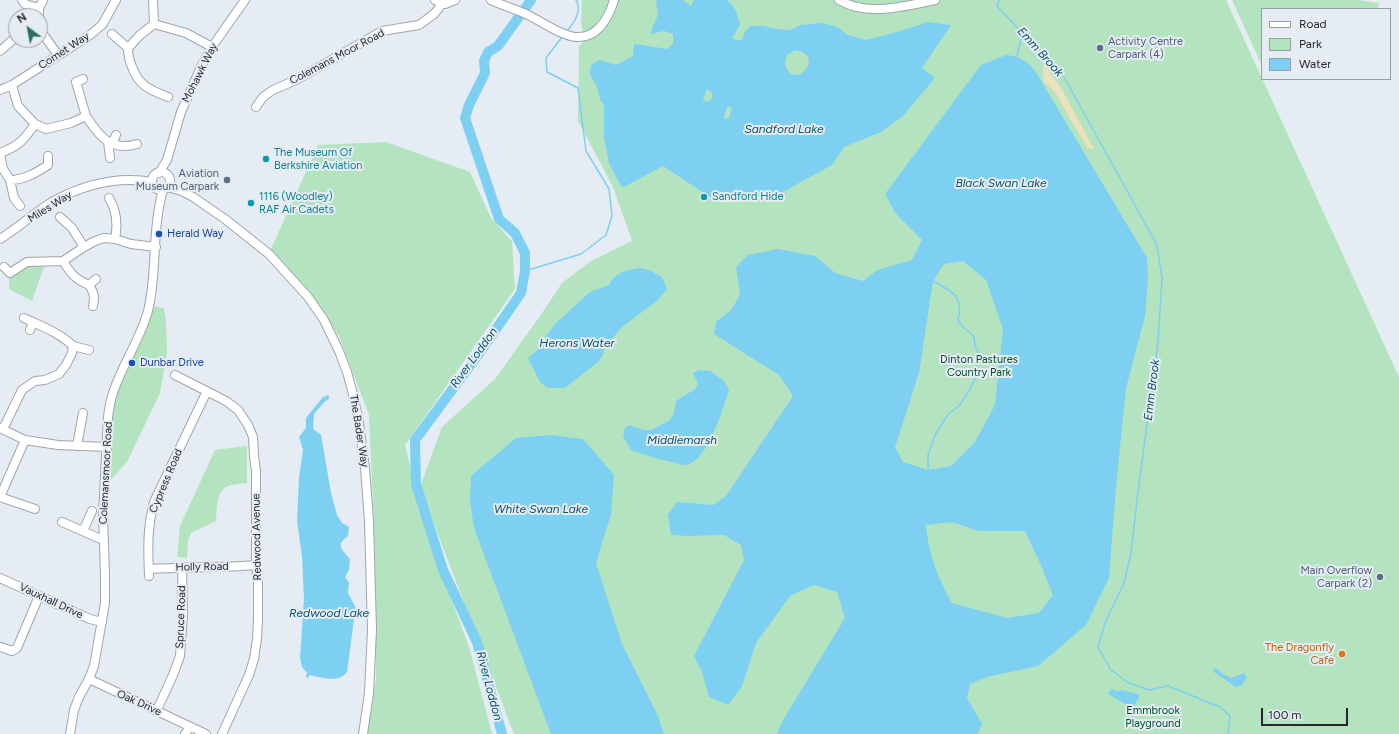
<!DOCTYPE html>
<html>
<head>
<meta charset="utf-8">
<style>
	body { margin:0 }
	#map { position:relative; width:1399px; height:734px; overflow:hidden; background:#e5ecf3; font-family:Figtree,sans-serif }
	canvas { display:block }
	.legend { position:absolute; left:1261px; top:8px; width:130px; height:72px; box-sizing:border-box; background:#e5ecf3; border:1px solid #999ea3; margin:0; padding:5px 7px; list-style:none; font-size:12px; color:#26282b }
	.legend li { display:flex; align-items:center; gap:8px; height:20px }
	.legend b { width:20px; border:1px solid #999ea3 }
	.north { position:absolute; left:8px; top:8px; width:40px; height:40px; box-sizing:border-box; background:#e5ecf3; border:1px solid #999ea3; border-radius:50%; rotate:328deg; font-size:11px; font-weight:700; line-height:16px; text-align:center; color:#26282b }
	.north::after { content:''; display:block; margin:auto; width:14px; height:18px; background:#2e6f5d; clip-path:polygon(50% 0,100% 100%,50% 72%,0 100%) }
	.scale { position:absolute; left:1261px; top:708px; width:87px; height:18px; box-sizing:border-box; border:2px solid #26282b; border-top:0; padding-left:5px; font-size:12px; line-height:14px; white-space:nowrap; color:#26282b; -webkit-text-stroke:3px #e5ecf3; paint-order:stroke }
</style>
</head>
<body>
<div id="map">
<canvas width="1399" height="734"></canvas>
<ul class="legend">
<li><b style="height:5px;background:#fff"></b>Road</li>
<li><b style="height:11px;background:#b4e3c0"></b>Park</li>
<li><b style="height:11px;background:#7ed0f2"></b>Water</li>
</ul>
<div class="north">N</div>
<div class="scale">100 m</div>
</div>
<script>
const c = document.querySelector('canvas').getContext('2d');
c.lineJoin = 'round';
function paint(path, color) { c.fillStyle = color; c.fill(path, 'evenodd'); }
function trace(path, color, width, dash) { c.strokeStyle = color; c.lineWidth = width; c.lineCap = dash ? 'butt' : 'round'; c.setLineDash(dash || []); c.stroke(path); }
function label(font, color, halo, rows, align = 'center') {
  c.font = font + ' Figtree,sans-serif'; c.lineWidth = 4; c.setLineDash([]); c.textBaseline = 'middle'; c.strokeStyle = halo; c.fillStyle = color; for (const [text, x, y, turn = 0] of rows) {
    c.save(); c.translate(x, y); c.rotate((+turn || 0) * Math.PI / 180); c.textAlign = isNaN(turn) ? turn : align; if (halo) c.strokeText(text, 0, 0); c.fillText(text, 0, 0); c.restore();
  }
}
paint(new Path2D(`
	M582,0H1226L1399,377V734H514L420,487L442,427L495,379L540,316L562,283L591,261L632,241L613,187L578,121L579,46L584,41L581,23Z
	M1232,0H1357L1379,3L1377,9H1262V63L1261,64Z
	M386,142L470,172L491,218L512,241L515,289L405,445L425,527L470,650L492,734H367L376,680L374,525L369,415L339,336L271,249L318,145Z
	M25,265L44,267L32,301L9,289V278Z
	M152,306L164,308L166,321L167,354L160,393L127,462L108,483V469L113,400Z
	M247,446V483C241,484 233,484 228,486C216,491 217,510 216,521L191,533L188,541L187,558L177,557L180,526L215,450Z`), '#b4e3c0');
paint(new Path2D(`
	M1044,60L1049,72L1060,86L1094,149L1087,148L1055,92L1043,81Z`), '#ebe1bc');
paint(new Path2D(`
	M657,0H683L691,6L694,0H727C735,7 738,14 740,25L732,38L736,40H742L745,32L750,26H764L771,28L786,30L793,29L800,25L823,23L837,27L848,35L866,40L897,32L928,22L951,25L922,68L935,78L903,116L881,132L844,147L832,165L770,199L744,193L728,202L716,201L663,166L622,188L609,163L604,138V104L601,102L596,84L590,75L591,65L599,60L616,65L633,56L634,44L668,49L673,43V34L664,31L650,34L658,14L656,2ZM795,50C828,55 793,94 785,64L787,55ZM707,89L712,93L713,97L708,102L704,101L703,100ZM728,106L732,108L729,118L725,119L724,116Z
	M1006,55C1029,57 1036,71 1046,89L1147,258L1148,279L1145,316L1126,388L1116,487L1109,578L1086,625L1038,666L987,677L970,684L967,698L982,724L978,734H777L783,720L845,618L837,592L814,585L790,596L756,643L742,686L728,705L709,697L702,672L694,656L744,560L741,545L724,535L688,536L671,535L668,515L677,502L713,505L726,496L793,396L779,375L714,334L716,322L731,310L740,295L736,267L748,255L778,249L815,256L835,273L863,281L877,270L912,260L922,240L896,214L885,194L981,65ZM963,261L986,280L1003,329L995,405L975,442L951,466L928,470L903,462L895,447L919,373L933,281L944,264ZM952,522L979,531H1025L1039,561L1053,595L1039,613L1007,618L952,603C937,575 929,557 926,525Z
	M640,268L649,270L662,277L667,289L657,301L623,326L605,347L602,357L598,362L565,388H548L540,382L528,358L540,348L546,336L556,323L590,292L609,285C615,272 627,270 640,268Z
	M699,370L710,371L724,381L729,390C723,408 707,464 685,465C682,465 678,464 676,463C660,460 646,455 631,450L623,436L625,428L629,425L644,430H652L670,420L674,413L676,401L695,389L698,384L693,373Z
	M328,395L329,397L328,400L325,401L314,414L313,429L321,435L331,493L337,515L342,523L349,527L348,536C335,545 342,549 350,559L349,570L345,577L349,582L348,593L355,606V612L347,672C339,683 323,678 310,675L308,678L306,677L307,673L302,667L300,658L304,599L302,556L297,521L299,478L303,450L299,437L306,428V418L323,397Z
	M551,435L583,439L614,475L611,514L596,563L622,644L658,716L664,734H551L474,528L470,502L471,476L516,438Z
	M1216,668L1223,674L1231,678L1244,673L1247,677L1242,685L1236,687L1214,672L1213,670Z
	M1112,689L1117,691L1123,690L1140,695L1134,707H1130L1108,694Z`), '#7ed0f2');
trace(new Path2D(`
	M999,0L997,6L1022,33L1060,70L1157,245L1162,278L1158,342L1138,492L1131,553L1124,583L1105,623L1098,647L1111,670L1127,682L1149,690L1168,686L1220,707L1230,716L1228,734
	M567,31C574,23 583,11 576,0
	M1017,56L1022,34
	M525,271L581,254L606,235L612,216L609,189L586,151L578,88L547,72L546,58L562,37
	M928,470V455L935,435L948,414L959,406L969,391L976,377L977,363L981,357L975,346L974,336L962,326L958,320C964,295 952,292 933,281`), '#7ed0f2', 1.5);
trace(new Path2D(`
	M502,734L477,642L443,570L416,484L415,440L483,348L521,293L525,271V253L515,233L499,219L465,118L469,105L485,73L484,61L488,52L498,46L531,0`), '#7ed0f2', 10);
const minor = new Path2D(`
	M22,0L25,4L39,8
	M153,0L154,24
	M435,0L445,4L455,0
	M491,0C503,6 516,9 528,15C551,26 578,51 600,27C607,19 611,11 614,0
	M839,0C868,17 905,6 935,0
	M39,16V8L43,0
	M40,30L58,55
	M112,34L128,48
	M0,51L16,37
	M83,79L76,82L86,116
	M12,85L18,106L35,124L46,129L71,123L86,116C99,136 111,152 137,144
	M0,90L12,85L90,35L102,25L116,0
	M168,97C150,90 139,86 132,67C129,60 128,56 128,48L140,35L154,24L186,33L212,47
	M256,107L263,97L273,90L298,79L382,31L419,25L434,14L439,8L441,3
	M108,141L110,158
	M112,144L116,135
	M0,153C19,146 24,140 35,124
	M0,154L3,169L10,180C24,180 36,173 48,165V156
	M152 181a9 9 0 1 1 18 0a9 9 0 1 1-18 0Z
	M159,173L167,160L181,112L201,67L212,47L245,0
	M10,180L14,198L20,206
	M167,187L182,191L193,197L225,219L269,254L308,297L324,320L339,351L347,372L352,390L358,417L365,468L369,521L372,630L369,693L363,734
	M109,198C117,211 118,224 115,239
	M60,217L72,228L84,247
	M0,239C18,228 34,213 52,202C83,185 117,176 152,182
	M63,261C71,274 75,279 89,285L96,279
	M4,267L10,273L27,262L63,261L84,247L95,241L104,238L115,239L131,244L156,247
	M89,285C94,293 95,297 93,306
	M30,330L33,322
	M73,346L89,350
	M175,375L226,401L238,410L248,425L253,437L254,456L256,471V565L258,583V619L257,639L254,659L249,675L222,734
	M0,428L25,440L58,445L107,447
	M3,429L22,390L35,381L45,380L59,374L66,365L72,353L73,346C60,333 41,326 24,318
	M77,446L83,413
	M0,497L25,440
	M0,497L35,509
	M62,522L103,540
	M83,531L92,511
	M149,569C185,567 220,568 256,565
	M149,576C148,549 147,528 154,502L207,391
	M0,578L90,619L102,622
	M1,647L12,651L17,648L39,596
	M89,679L206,734
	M157,710L173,675L180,656L183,616L182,567
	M70,734L74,710L79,697L89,679L94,666L105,603V575L103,515L108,417C109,409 110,401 113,393C122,365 140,340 148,311C156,279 153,246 158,214C159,205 161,197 163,189
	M185,734L190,727`);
trace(minor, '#9fa5ac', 10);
trace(minor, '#fff', 8);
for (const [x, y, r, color] of [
	[1100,48,4,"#5c6f8a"],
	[266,159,4,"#0f9aa8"],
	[227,180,4,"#5c6f8a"],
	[704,197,4,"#0f9aa8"],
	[251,203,4,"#0f9aa8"],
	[159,234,4,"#1a4fb4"],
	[132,363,4,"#1a4fb4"],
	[1380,577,4,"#5c6f8a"],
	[1342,654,4,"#e8710a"]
]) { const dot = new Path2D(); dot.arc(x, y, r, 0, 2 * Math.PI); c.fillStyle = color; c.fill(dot); trace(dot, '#e5ecf3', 1.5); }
label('11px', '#4e5e75', '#e5ecf3', [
	["Activity Centre",1108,42,"left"],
	["Carpark (4)",1108,55,"left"],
	["Aviation",219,174],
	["Museum Carpark",219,187],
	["Main Overflow",1372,571],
	["Carpark (2)",1372,584]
], 'right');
label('11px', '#26282b', '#e5ecf3', [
	["Comet Way",64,51,-33],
	["Colemans Moor Road",337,57,-28],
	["Mohawk Way",200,73,-63],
	["Miles Way",50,207,-32],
	["The Bader Way",359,431,81],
	["Colemansmoor Road",106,473,-87],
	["Cypress Road",166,481,-67],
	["Redwood Avenue",257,537,-91],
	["Holly Road",202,567,-1],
	["Vauxhall Drive",51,601,25],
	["Spruce Road",181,617,-88],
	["Oak Drive",139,703,24]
]);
label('11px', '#0d838f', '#e5ecf3', [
	["The Museum Of",274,153],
	["Berkshire Aviation",274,166],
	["1116 (Woodley)",259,197],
	["RAF Air Cadets",259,210],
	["Sandford Hide",712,197]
], 'left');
label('11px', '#164399', '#e5ecf3', [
	["Herald Way",167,234],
	["Dunbar Drive",140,363]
], 'left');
label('11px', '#015127', '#e5ecf3', [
	["Dinton Pastures",979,360],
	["Country Park",979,373],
	["Emmbrook",1153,711],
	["Playground",1153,724]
]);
label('11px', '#c56008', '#e5ecf3', [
	["The Dragonfly",1334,648],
	["Cafe",1334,661]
], 'right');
label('italic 12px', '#0b5168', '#e5ecf3', [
	["Emm Brook",1040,52,48],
	["Sandford Lake",784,129],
	["Black Swan Lake",1001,183],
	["Herons Water",577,343],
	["River Loddon",474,358,-54],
	["Emm Brook",1152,390,-83],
	["Middlemarsh",682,440],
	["White Swan Lake",541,509],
	["Redwood Lake",329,613],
	["River Loddon",489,686,75]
]);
</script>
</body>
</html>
